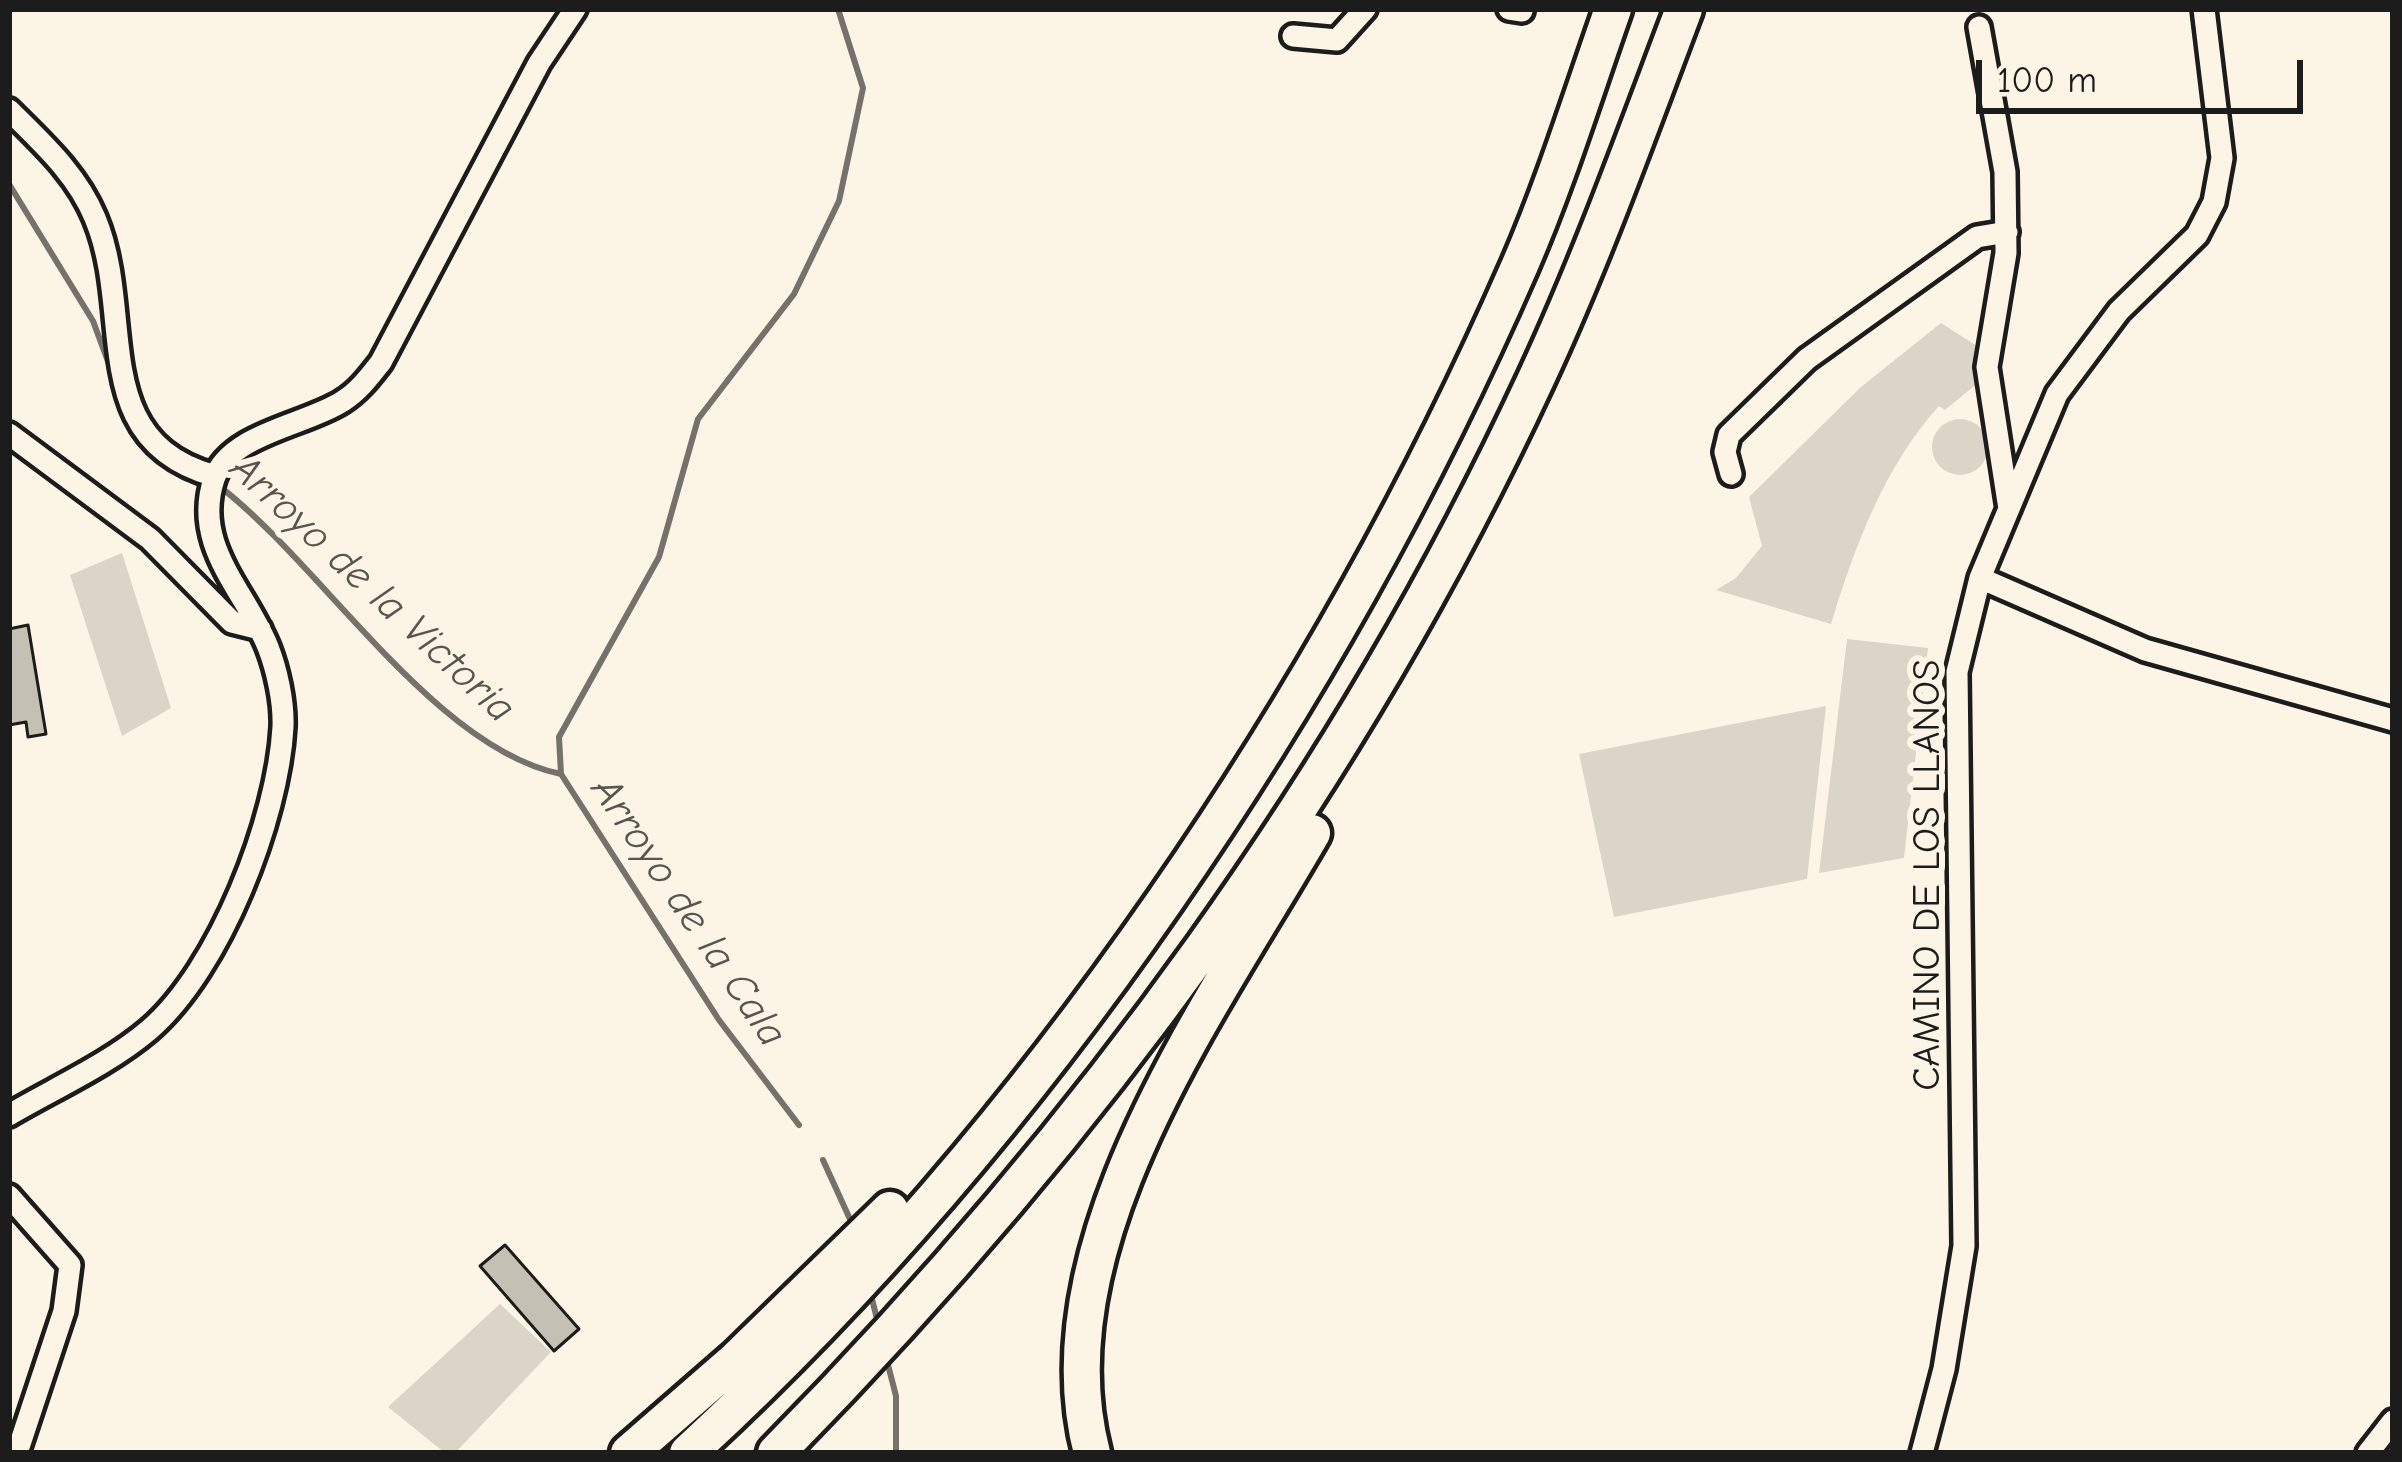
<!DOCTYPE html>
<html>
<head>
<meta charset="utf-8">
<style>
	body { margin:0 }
	#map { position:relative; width:2402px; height:1462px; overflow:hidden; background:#fcf5e5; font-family:"Comic Neue",sans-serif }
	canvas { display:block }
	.frame { position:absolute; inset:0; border:12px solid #1c1c1c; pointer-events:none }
	.scale { position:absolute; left:1976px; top:60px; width:327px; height:54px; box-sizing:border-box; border:6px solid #1c1c1c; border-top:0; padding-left:15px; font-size:36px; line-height:42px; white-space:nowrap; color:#1c1c1c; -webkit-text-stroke:9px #fcf5e5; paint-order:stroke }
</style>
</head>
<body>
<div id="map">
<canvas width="2402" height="1462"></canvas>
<div class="frame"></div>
<div class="scale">100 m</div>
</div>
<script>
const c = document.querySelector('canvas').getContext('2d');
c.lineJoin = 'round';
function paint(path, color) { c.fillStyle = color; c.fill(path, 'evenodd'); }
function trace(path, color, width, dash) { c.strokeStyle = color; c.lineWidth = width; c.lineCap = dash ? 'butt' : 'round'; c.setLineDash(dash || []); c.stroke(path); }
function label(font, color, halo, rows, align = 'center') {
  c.font = font + ' "Comic Neue",sans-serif'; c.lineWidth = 12; c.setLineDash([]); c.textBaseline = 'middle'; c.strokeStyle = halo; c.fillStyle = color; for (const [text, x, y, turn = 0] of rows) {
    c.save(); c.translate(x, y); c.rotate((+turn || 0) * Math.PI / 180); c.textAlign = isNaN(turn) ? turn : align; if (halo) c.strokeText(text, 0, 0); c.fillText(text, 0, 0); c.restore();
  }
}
paint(new Path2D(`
	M1941,323L1980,348L1979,382L1945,410L1939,406C1885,465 1854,548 1831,624L1716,590L1736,578L1762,546L1749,497L1861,387Z
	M1932 447a28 28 0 1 1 56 0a28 28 0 1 1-56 0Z
	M122,553L171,708L122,736L70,575Z
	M1847,639L1928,648L1904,858L1819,873Z
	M1826,706L1807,879L1614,917L1579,754Z
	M500,1304L551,1352L455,1453H445L388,1407Z`), '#dbd5c8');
trace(new Path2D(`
	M9,184L93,321L113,375
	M219,486C322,565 434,748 561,774
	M799,1125L719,1020L561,774L559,737L659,557L698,419L794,294L839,201L863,88L838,9
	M823,1160L854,1228
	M869,1287L879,1327
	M886,1357L896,1396V1453`), '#75726c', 6);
const building = new Path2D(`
	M28,625L46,734L28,737L26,722L9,725V629Z
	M505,1245L579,1329L554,1351L480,1266Z`);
paint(building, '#c4c0b3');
trace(building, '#1c1c1c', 3);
const minor = new Path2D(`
	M1509,9L1522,11
	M1979,27L2005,172L2006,253L1987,367L2009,509
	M1293,36L1337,40L1365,9
	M9,110C42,143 77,174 95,218C136,315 85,440 215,476
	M9,434L150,539L232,622L260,629
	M1731,474L1725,452L1729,435L1807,359L1977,237L2007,232
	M1980,578L2145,650L2393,720
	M9,1115C55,1088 109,1064 149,1030C220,969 278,819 283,727C284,702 277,670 268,647C245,590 192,546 214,479C230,433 307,425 343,401C359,391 370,376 381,362L539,63L575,9
	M9,1196L70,1265L64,1311L17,1453
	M1922,1453L1944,1369L1964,1246L1957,672L1980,578L2057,394L2119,311L2197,235L2214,202L2222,158L2204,9
	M2368,1453L2393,1421`);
const motorway = new Path2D(`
	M629,1453L737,1359L890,1210
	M688,1453C1039,1131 1330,700 1520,265C1556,182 1583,94 1613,9
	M776,1453C1088,1136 1348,784 1536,379C1592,259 1637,133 1684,9
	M1092,1453C1037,1243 1212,1007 1312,833`);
trace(minor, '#1c1c1c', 30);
trace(motorway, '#1c1c1c', 45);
trace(minor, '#fcf5e5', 21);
trace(motorway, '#fcf5e5', 36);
label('39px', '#1c1c1c', '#fcf5e5', [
	["CAMINO DE LOS LLANOS",1928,875,-90]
]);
label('italic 42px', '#575551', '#fcf5e5', [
	["Arroyo de la Victoria",372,589,43],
	["Arroyo de la Cala",688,912,56]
]);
</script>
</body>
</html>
